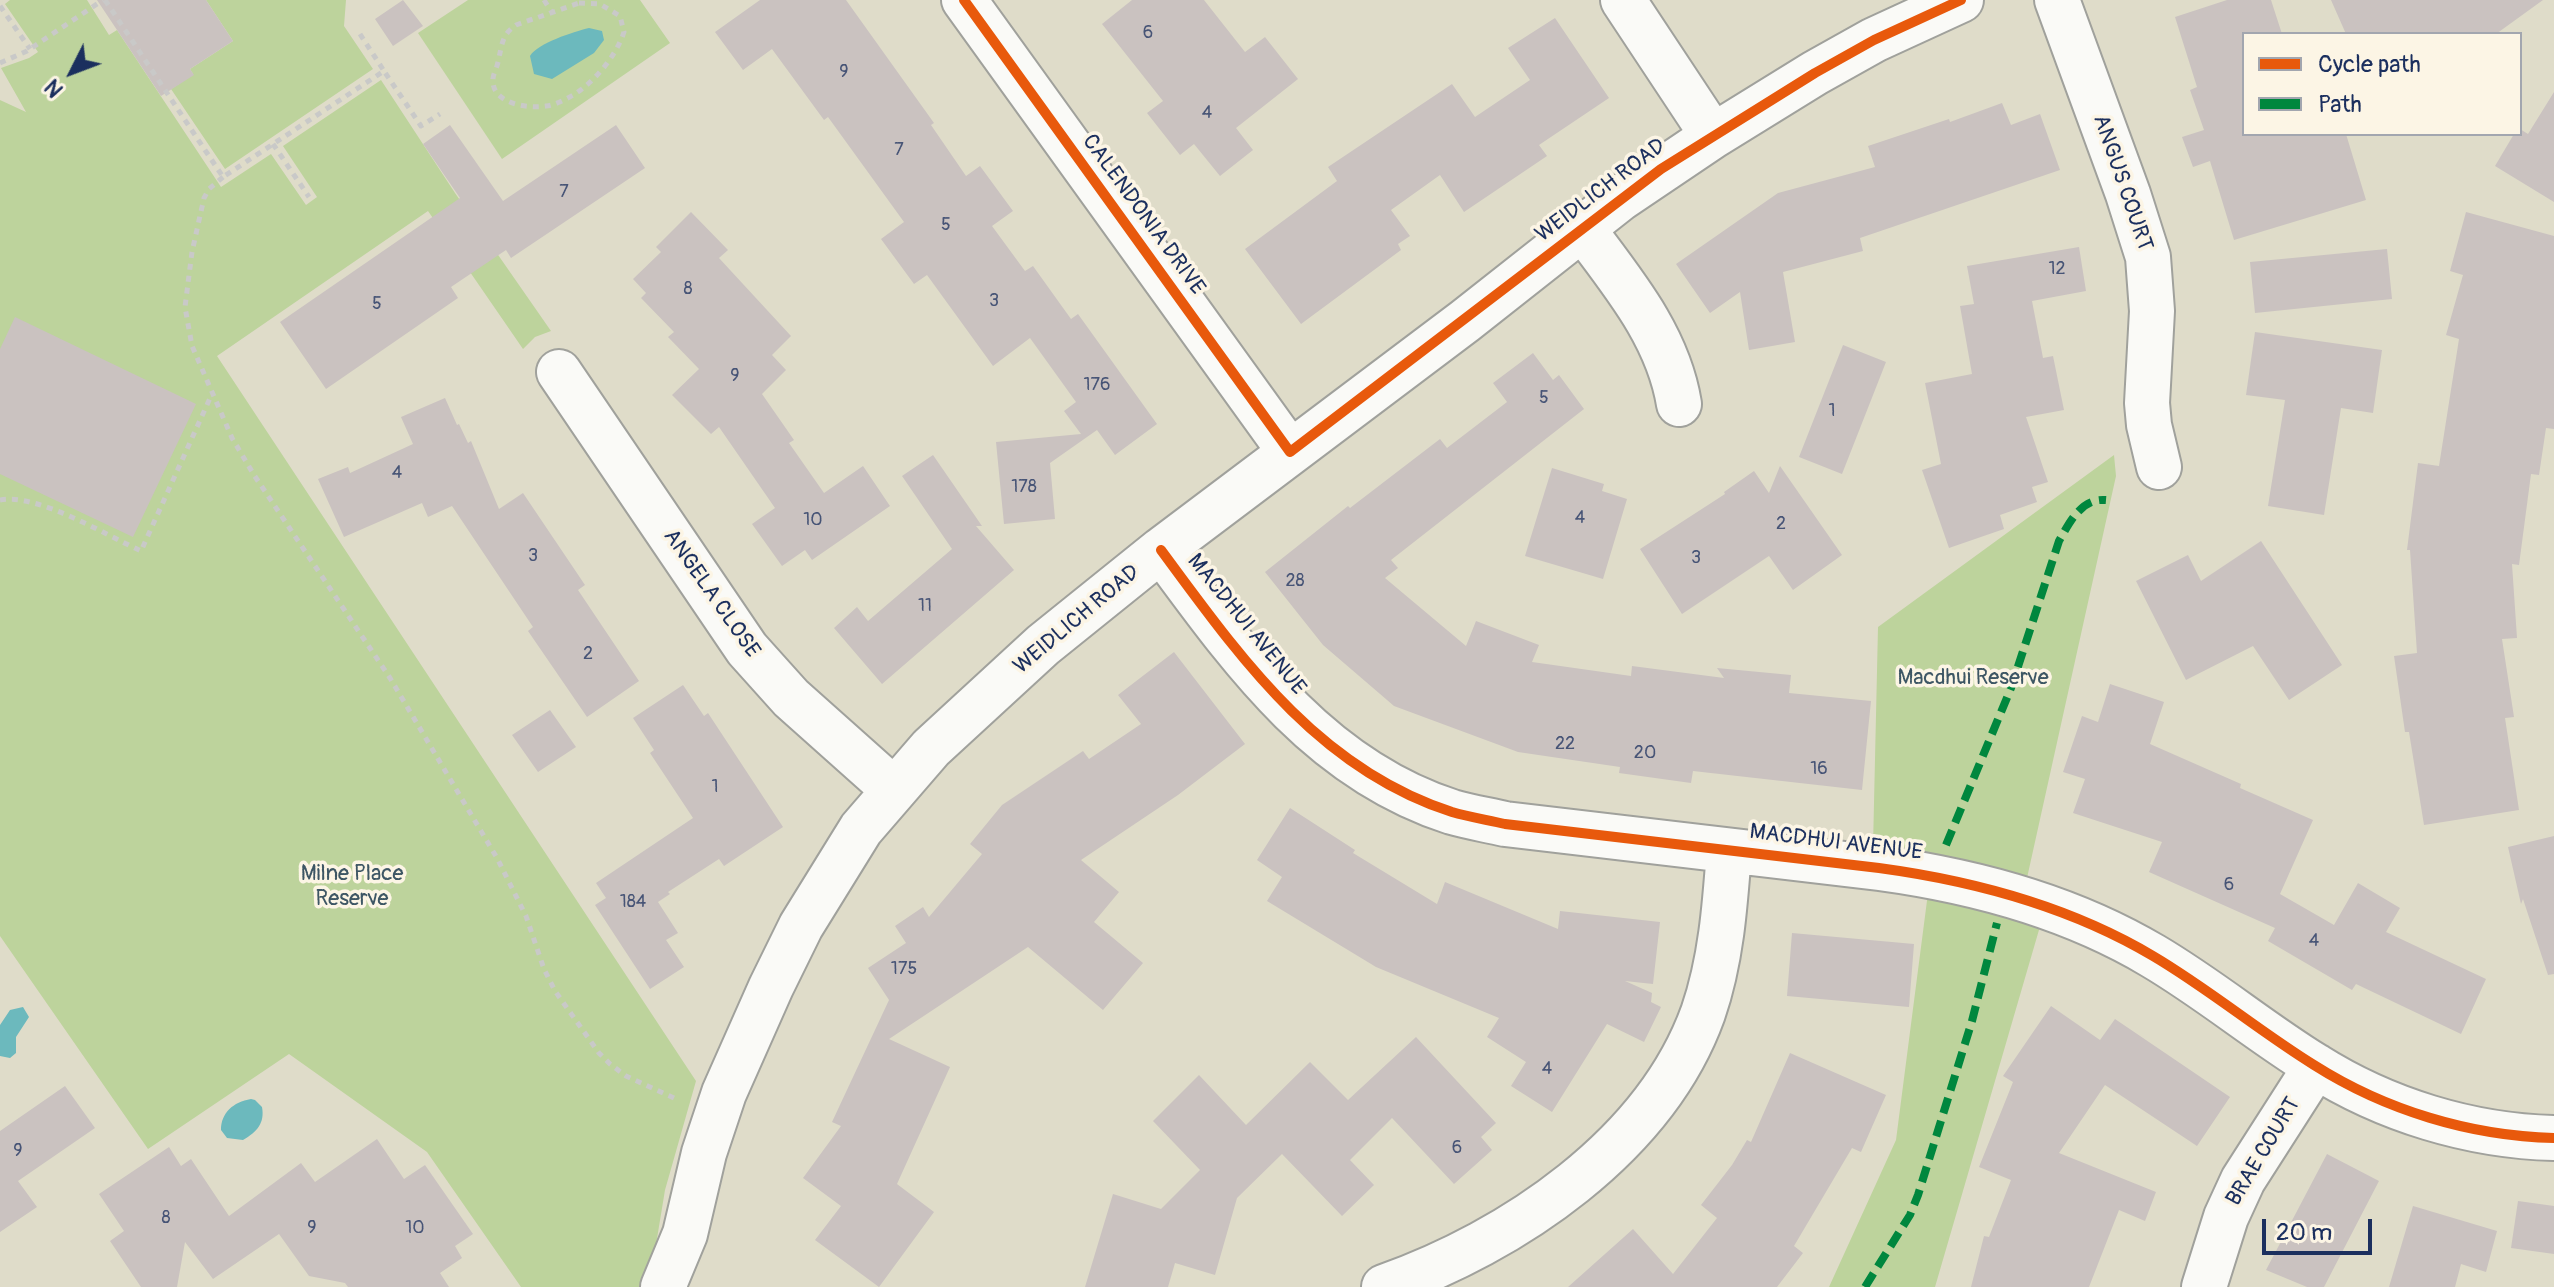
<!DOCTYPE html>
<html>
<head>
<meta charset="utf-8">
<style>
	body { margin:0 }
	#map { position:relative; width:2554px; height:1287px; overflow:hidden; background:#dfdcc9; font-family:Pangolin,sans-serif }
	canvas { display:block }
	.legend { position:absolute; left:2242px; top:32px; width:280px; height:104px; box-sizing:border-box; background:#fcf5e5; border:2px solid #a2a6af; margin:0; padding:10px 14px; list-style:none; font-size:24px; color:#1b2f5e }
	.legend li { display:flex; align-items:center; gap:16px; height:40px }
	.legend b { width:40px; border:2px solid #a2a6af }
	.north { position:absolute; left:32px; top:32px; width:80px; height:80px; -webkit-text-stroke:6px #fcf5e5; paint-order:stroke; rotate:228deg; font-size:22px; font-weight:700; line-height:32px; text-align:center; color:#1b2f5e }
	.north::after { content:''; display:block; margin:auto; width:28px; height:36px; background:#1b2f5e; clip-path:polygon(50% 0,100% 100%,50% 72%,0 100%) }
	.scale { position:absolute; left:2262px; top:1219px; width:110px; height:36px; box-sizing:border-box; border:4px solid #1b2f5e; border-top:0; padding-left:10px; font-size:24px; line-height:28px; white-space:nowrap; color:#1b2f5e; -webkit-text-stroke:6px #fcf5e5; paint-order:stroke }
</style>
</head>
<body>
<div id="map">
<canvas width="2554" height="1287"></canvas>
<ul class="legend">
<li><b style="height:10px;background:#e8590c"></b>Cycle path</li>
<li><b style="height:10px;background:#00873e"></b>Path</li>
</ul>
<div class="north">N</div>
<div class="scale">20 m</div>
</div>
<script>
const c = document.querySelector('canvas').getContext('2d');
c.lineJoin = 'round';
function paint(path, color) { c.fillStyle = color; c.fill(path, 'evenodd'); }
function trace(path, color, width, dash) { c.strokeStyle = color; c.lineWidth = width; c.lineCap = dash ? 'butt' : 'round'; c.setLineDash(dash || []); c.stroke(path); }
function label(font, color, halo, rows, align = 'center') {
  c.font = font + ' Pangolin,sans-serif'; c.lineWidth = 7; c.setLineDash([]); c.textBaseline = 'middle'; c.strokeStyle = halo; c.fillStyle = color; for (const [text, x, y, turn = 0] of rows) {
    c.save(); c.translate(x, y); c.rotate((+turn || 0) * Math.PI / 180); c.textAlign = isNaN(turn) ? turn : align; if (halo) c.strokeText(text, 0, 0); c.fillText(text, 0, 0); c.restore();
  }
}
paint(new Path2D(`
	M10,0H87L109,35L117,30L221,187L271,154L306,205L317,197L283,146L381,80L455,193L551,331L535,337L523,349L428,211L217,356L696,1081L665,1190L649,1287H521L427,1152L289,1054L148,1149L0,936V100L26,112L1,68L29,58L38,52L5,4Z
	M206,0H346L344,26L373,69L225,169L171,89L193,74L190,69L233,41Z
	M468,0H640L670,43L502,159L418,33Z
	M2114,455L2116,476L2027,878L1873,847L1878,627Z
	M1928,893L2041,923L1935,1287H1829L1896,1140Z`), '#bdd39c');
paint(new Path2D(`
	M589,28L602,31L604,40L594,53L552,79L534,74L530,56C538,43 573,32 589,28Z
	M23,1007L29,1017L16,1037V1053L10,1058L0,1056V1025L10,1010Z
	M251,1099L255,1100L262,1107C265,1123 257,1132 243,1140L227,1138L221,1130C221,1113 233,1102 251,1099Z`), '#6cb9bd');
paint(new Path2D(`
	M97,0H206L233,41L190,69L194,75L161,96Z
	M403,0L423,26L393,46L375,19Z
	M760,0H846L934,123L931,125L966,176L980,166L1013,211L992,226L1025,271L1033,266L1071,319L1078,314L1157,424L1115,455L1097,430L1050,463L1055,519L1004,524L996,442L1081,434L1064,411L1076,402L1030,338L993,366L927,275L914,284L881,239L904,222L828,117L824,120L772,49L743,70L715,32Z
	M1132,0H1204L1245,52L1265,37L1298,79L1236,128L1253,150L1220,176L1194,144L1180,155L1147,113L1163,101L1102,24Z
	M2227,0H2271L2282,34H2244V134H2346L2366,200L2234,240L2210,161L2193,167L2182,137L2204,130L2190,90L2197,87L2175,17Z
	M2331,0H2543L2496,34H2346Z
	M1555,18L1609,98L1539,145L1547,156L1464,212L1440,175L1391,210L1410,236L1398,244L1401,250L1301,324L1245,249L1337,181L1328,167L1452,84L1475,117L1530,80L1508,48Z
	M2554,92V202L2495,166L2514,134H2520V129L2528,134Z
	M2002,103L2011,125L2040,114L2060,170L1860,238L1863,251L1783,272L1795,342L1749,350L1740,292L1710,313L1676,264L1778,193L1875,167L1868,146L1949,119L1950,122Z
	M450,125L503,201L616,125L645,168L511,258L506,250L451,287L458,298L326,389L280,322L460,198L423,144Z
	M691,212L728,250L719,258L791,336L772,355L786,370L762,394L794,440L789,443L824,493L863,466L890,506L812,560L805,550L782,566L752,524L775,508L719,427L711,434L672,395L699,369L668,337L674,332L641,298L646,293L633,279L661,252L656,247Z
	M2466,212L2554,236V429L2546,428L2539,475L2531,474L2519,565L2512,564L2517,638L2502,639L2514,717L2505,718L2519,810L2424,825L2409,732H2405L2394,656L2417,653L2410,550H2407L2418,463L2439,466L2459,339L2446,335L2463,275L2450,271Z
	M2079,247L2086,291L2032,301L2043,358L2053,356L2064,410L2026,417L2048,482L2032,487L2037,502L2000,515L2004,529L1949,548L1922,470L1941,464L1925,383L1972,374L1960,306L1974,304L1967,266Z
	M2387,249L2392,299L2255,313L2250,262Z
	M15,317L196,404L133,537L0,474V349Z
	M2255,332L2382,350L2373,413L2341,408L2324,515L2268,506L2285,400L2246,395Z
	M1843,345L1886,362L1842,474L1799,457Z
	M1533,353L1553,380L1559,375L1584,409L1391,560L1398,568L1385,578L1466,646L1476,621L1539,645L1532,662L1631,676L1632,666L1724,678L1717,668L1791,675L1789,693L1871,701L1862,790L1693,771L1691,783L1619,773L1620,767L1518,752L1394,706L1323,645L1265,572L1348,506L1350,508L1440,439L1447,448L1507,402L1493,383Z
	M445,398L457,425L459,424L468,443L471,441L499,509L523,493L585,585L578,590L639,681L587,717L528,631L533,627L452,506L428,517L422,503L344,537L318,479L348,467L350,473L413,444L401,417Z
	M933,455L982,526H976L1014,570L882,684L834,628L857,607L868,621L952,549L902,476Z
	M1780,466L1842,555L1793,590L1769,556L1682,614L1640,549L1725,494L1724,492L1754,471L1769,493Z
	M1552,468L1604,484L1602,491L1627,499L1603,579L1525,556Z
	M2261,541L2342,665L2289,700L2253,646L2186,680L2136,581L2188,555L2201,581Z
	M1174,652L1245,744L1178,795L1081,860L1119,892L1094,922L1143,963L1103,1010L1028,947L889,1039L950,1067L897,1184L934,1212L879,1287L815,1240L841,1206L803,1178L841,1126L832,1122L889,1000L868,968L906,943L895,926L923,907L929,917L982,854L970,844L1002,805L1083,751L1089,759L1141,724L1118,695Z
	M2110,684L2164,702L2150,744L2241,784L2240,788L2313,820L2280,894L2334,925L2358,883L2400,908L2386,932L2486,979L2461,1034L2356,984L2352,990L2268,941L2275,928L2149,872L2162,842L2073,813L2085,779L2063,772L2082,716L2098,722Z
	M683,685L704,716L708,713L783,827L724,866L719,859L668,892L670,894L658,902L678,933L666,940L684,967L650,989L595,905L606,898L596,883L693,818L650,753L654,750L633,718Z
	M550,710L576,747L538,772L512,735Z
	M1290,808L1355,850L1353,853L1437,904L1445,882L1558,929L1560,911L1660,922L1653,984L1625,981L1652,993L1651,1002L1661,1007L1644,1042L1607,1024L1552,1112L1511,1086L1526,1062L1487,1037L1499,1018L1376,967L1267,901L1282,877L1257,860Z
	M2554,836V974L2548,975L2523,899L2521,904L2508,847Z
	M1792,933L1914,944L1909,1007L1787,996Z
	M2051,1006L2100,1040L2115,1019L2230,1097L2197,1146L2105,1085L2059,1153L2156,1192L2145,1221L2119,1210L2089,1287H1971L1984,1236L1989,1237L2011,1180L1979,1167L2013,1082L2003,1076Z
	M1416,1037L1496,1123L1481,1137L1492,1150L1454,1184L1392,1118L1350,1160L1374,1185L1342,1216L1282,1154L1237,1198L1215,1275L1175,1263L1168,1287H1085L1113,1194L1161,1209L1200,1170L1153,1121L1199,1075L1246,1125L1310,1062L1348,1100Z
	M1790,1053L1886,1095L1861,1152L1852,1148L1794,1246L1803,1253L1777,1287H1568L1633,1229L1673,1274L1717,1218L1701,1205L1732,1165L1747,1140L1751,1142Z
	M65,1086L95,1128L18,1181L37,1207L0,1232V1131Z
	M377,1139L404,1179L425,1165L473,1234L455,1246L462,1258L440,1273L449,1287H348L345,1283L309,1276L279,1234L213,1279L185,1242L177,1287H141L110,1241L124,1231L99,1194L169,1147L181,1166L191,1159L229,1216L301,1163L315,1182Z
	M2327,1154L2379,1181L2324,1287H2307L2266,1270Z
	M2518,1201L2554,1206V1254L2511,1248Z
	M2413,1206L2497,1231L2486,1272L2461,1264L2455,1287H2389Z`), '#cac2c0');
const minor = new Path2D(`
	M964,0L1290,452
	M1623,0L1713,136
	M2057,0L2128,194L2148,257L2152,311L2147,403L2149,425L2159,467
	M1582,228C1623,283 1668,336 1679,404
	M559,372L747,649L791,698L893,789
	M1161,550C1240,657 1318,769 1452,812C1469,817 1488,820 1505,824L1879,868C1975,881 2069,906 2153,956C2209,989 2259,1031 2314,1065C2385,1110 2470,1136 2554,1138
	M663,1287L685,1234L704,1153L724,1093L771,987L801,926L861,829L931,748L1043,645L1161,550L1465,321L1621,198L1713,136L1815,73L1874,40L1961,0
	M1384,1287C1512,1242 1655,1146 1703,1013C1721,961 1725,906 1729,851
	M2204,1287L2226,1217L2243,1180L2316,1066`);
trace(minor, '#a0a19c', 48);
trace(new Path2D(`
	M105,0L223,177L384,71L421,126L440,114
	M544,0L553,14
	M579,3L600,4L620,16L624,32C616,56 596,80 575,94C566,99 556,105 546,106C529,109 491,104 493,79C493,74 497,68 498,62C502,46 501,35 516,25Z
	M0,6L30,49
	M360,34L384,71
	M0,63L27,51L103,0
	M273,144L309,197
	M223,177L209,189L204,198L192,252L185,307L192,346L232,438L254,475L390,678L497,858L526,916L544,969L555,991L599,1053L610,1064L626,1076L674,1098
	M0,500C37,493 106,535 141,551L211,396`), '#c9c9c8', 5, [6, 6]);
trace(minor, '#fafaf7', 44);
trace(new Path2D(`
	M1946,845L2011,688L2059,541C2070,522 2081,498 2106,500
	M1865,1287L1910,1215L1918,1195L1972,1021L1997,923`), '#00873e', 8, [16, 8]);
trace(new Path2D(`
	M964,0L1290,452L1661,169L1815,73L1874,40L1961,0
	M1161,550C1240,657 1318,769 1452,812C1469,817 1488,820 1505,824L1879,868C1975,881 2069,906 2153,956C2209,989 2259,1031 2314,1065C2385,1110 2470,1136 2554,1138`), '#e8590c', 10);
label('18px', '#475476', null, [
	["6",1148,33],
	["9",844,72],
	["4",1207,113],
	["7",899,150],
	["7",564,192],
	["5",946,225],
	["12",2057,269],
	["8",688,289],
	["3",994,301],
	["5",377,304],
	["9",735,376],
	["176",1097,385],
	["5",1544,398],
	["1",1832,411],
	["4",397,473],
	["178",1024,487],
	["4",1580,518],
	["10",813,520],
	["2",1781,524],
	["3",533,556],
	["3",1696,558],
	["28",1295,581],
	["11",925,606],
	["2",588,654],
	["22",1565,744],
	["20",1645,753],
	["16",1819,769],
	["1",715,787],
	["6",2229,885],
	["184",633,902],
	["4",2314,941],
	["175",904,969],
	["4",1547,1069],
	["6",1457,1148],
	["9",18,1151],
	["8",166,1218],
	["9",312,1228],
	["10",415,1228]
]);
label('22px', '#1b2f5e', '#fcf5e5', [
	["ANGUS COURT",2122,183,71],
	["WEIDLICH ROAD",1601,191,-37],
	["CALENDONIA DRIVE",1143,215,54],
	["ANGELA CLOSE",711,594,55],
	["WEIDLICH ROAD",1077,620,-40],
	["MACDHUI AVENUE",1246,625,51],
	["MACDHUI AVENUE",1836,843,7],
	["BRAE COURT",2264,1152,-59]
]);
label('22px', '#3d5664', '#fcf5e5', [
	["Macdhui Reserve",1973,678],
	["Milne Place",352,874],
	["Reserve",352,899]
]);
</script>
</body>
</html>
